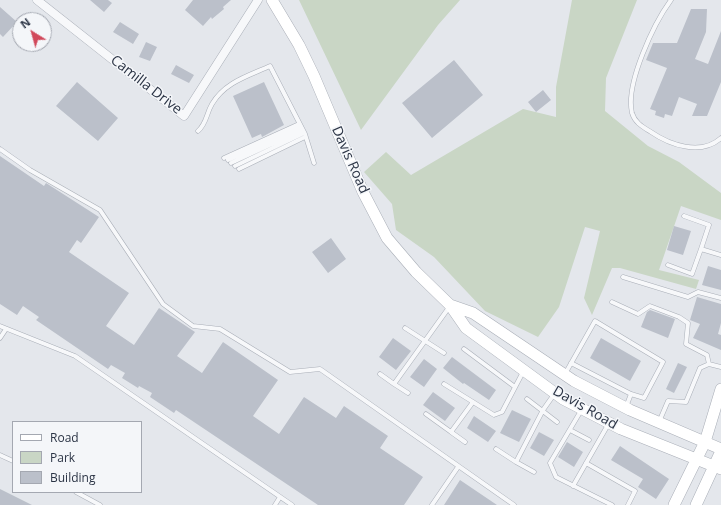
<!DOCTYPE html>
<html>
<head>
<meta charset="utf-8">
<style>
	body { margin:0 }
	#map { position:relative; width:721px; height:505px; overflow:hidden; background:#e4e7ec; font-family:"Open Sans",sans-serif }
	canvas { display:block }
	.legend { position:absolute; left:12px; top:421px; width:130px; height:72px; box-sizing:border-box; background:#f4f6f9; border:1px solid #a4a8b1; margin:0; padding:5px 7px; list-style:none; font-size:12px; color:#2b3445 }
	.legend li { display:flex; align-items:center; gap:8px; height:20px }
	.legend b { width:20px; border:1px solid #a4a8b1 }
	.north { position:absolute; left:12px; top:12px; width:40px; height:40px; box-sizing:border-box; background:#f4f6f9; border:1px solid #a4a8b1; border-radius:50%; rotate:323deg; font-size:11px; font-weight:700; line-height:16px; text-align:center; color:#2b3445 }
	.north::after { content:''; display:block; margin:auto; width:14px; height:18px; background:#d1495b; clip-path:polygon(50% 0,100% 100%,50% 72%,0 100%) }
</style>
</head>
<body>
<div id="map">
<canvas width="721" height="505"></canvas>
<ul class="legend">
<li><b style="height:5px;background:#fff"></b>Road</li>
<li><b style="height:11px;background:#c9d6c5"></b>Park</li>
<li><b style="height:11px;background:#bbc0ca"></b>Building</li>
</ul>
<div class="north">N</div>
</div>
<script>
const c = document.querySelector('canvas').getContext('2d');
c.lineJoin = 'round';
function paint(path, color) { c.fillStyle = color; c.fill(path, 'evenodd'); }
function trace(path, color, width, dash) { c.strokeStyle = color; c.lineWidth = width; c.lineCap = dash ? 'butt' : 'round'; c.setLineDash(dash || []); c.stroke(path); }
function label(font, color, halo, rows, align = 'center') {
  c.font = font + ' "Open Sans",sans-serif'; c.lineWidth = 3; c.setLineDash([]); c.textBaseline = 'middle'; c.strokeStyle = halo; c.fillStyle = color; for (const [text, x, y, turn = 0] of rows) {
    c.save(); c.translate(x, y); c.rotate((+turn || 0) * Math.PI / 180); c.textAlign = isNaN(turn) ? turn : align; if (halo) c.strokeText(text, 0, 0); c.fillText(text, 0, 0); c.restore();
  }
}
paint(new Path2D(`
	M299,0H460L438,25L361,130Z
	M572,0H637L606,78L605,111L648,146L679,162L721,193V220L681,206L659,270L699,280L696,289L620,268H612L592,315L584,298L600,231L585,227L559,307L538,337L485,311L434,257L396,230L392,204L364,172L386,152L411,175L523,109L556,117V87Z`), '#c9d6c5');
paint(new Path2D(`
	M90,0H108L112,3L104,12Z
	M193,0H231L223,7L224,9L212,19L211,17L203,26L185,10Z
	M0,7L17,22L3,37L0,34Z
	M691,9H707L706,32L695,59L708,64L721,31V82L707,116H692L697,104L679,97L672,116L665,114L664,118L655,115L656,111L650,109L667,68L646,60L653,43H677Z
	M120,22L139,34L133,44L113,32Z
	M146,42L157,47L150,61L139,57Z
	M454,60L483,95L432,138L402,103Z
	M176,65L194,75L189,83L171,74Z
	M77,82L118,118L98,141L56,106Z
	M264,82L284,125L262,137L261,134L252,138L233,96Z
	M543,90L551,100L536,112L528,102Z
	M0,156L44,186L46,183L99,217L81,243L77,240L69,252L129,293L106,326L134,345L159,308L195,332L177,356L202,373L223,342L278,380L253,416L279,434L304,397L336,418L344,406L388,436L380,448L423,477L404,505H318L176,410L174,413L150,397L152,393L139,386L138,388L122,378L125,373L111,365L108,369L36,320L39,317L23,306L17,315L0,304Z
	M674,226L691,231L683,255L667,250Z
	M331,238L346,259L328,273L312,252Z
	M708,266L721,270V290L702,285Z
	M697,297L721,304V323L718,334L721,335V350L693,338L700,324L690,320Z
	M650,310L675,319L668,338L641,327L647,312Z
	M393,338L411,351L396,370L379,357Z
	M601,338L641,361L630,381L590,358Z
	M452,357L496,390L489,400L464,383L463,384L443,368Z
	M424,359L437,369L424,387L410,377Z
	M678,363L687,367L674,393L666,389Z
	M433,392L455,408L445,421L423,405Z
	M512,410L531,419L519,442L500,433Z
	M474,416L496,431L488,442L467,428Z
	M539,432L554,440L544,456L530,448Z
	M567,442L583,452L574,467L558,457Z
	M620,446L669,479L656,499L638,487L643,479L611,460Z
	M460,480L497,505H444Z
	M0,489L32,505H0Z`), '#bbc0ca');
const lane = new Path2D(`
	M671,0C654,23 625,84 632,113C635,123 643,127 651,132C670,145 701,156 721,138
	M198,131C207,123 206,114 212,104C225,82 248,76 270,66L305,134L314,163
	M0,149L30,170L100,210L163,304L193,326L220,329L290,372L320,369L514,505
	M224,158L299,124
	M228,160L301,127
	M231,163L302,130
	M235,166L304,133
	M239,169L305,137
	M684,216L709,225L701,249L721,255
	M668,265L692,274L701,249
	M623,277L688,297L698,292L721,298
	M612,302L638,314L650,306L679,317L688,323L686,344L707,355L709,364
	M0,326L75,356L292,505
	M405,328L444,353
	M0,338L6,329
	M464,349L515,387
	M380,374L394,384L450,306
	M565,374L595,321L663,362L644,398L631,394L571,363
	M394,384L408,393
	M444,384L494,415L502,412L523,372
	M527,399L557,422
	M626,407L631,394
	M582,409L550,463L556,477L612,505
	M426,414L451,432L473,402
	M659,422L668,401L686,402L700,368L709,364L721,367
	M570,430L589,440
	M451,432L465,442
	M496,449L516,462L543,410L555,393
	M0,455L13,461
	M516,462L534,472
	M586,463L635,491L628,505
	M573,486L609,423
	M76,492L100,505
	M275,505L280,497
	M432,505L458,467`);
const street = new Path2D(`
	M37,0L184,116L258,0`);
const secondary = new Path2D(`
	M272,0L299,45L314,76L363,192L387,238L416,272L450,305L466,328L563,399L621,429L721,469
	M450,305L473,313L574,381L630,410L721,449
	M674,505L705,442L721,389
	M696,505L721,451`);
trace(lane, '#a9aeb7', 5);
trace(street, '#a9aeb7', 9);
trace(secondary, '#a9aeb7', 12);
trace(lane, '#f7f8fa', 4);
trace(street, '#f7f8fa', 8);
trace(secondary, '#fff', 11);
label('14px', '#2b3445', '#f4f6f9', [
	["Camilla Drive",146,85,38],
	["Davis Road",350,160,66],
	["Davis Road",585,408,30]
]);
</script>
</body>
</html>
